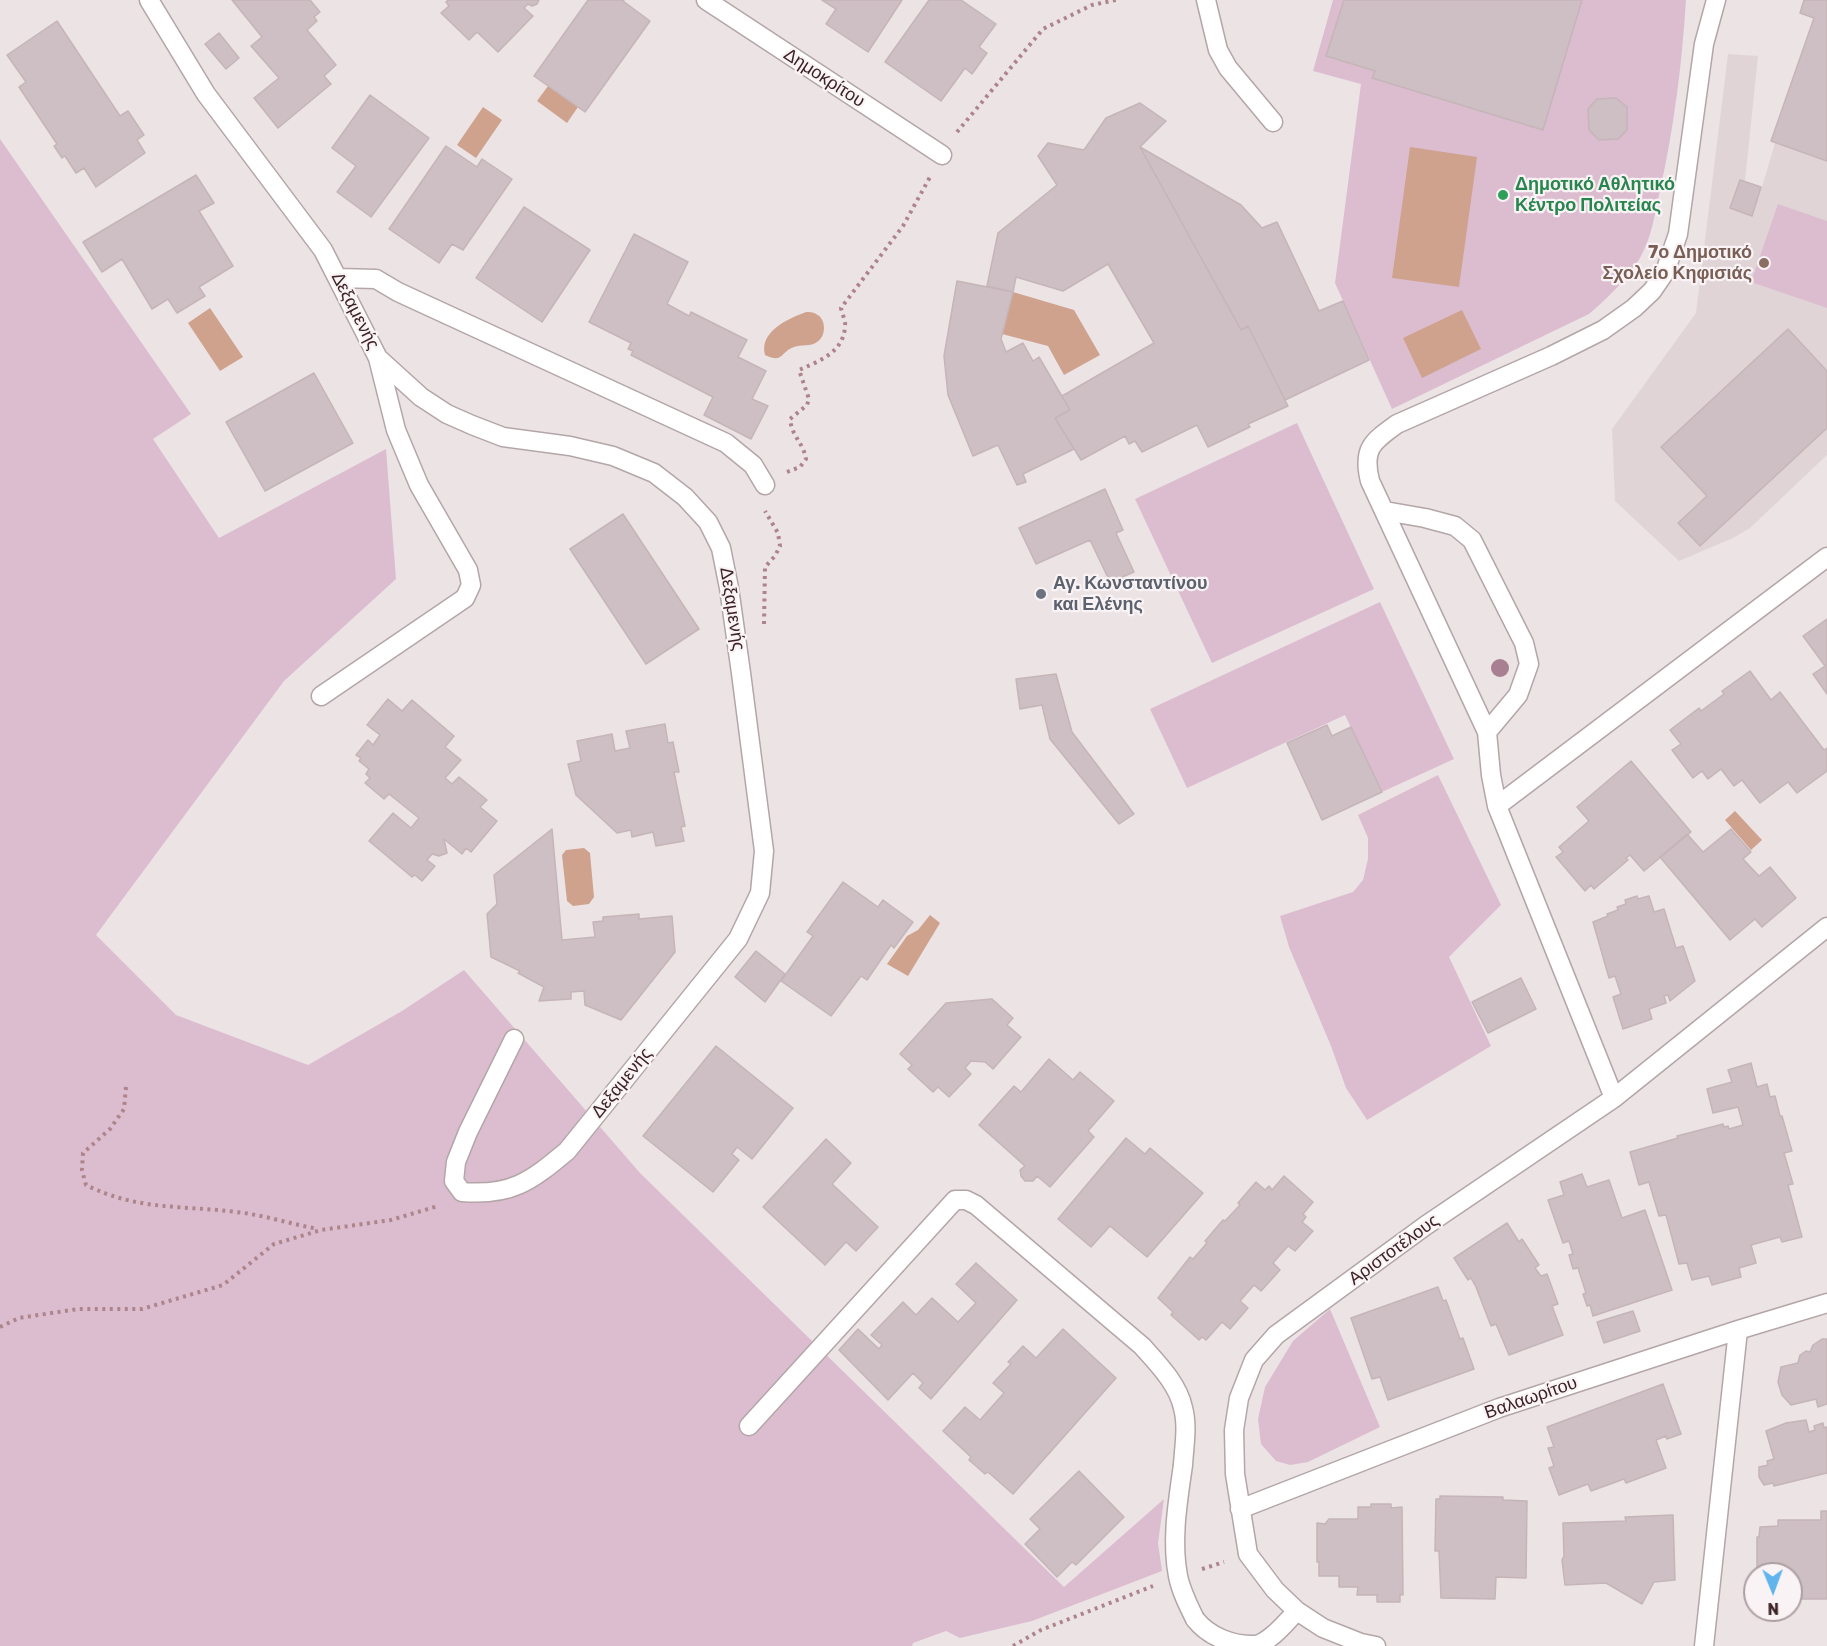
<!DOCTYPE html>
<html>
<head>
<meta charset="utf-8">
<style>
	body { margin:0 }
	#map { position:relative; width:1827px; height:1646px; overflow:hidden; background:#ece3e5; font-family:Rubik,sans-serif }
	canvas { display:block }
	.north { position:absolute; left:1743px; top:1562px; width:60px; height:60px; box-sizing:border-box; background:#f9f3f5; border:2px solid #aea0a2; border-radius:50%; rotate:179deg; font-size:16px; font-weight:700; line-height:24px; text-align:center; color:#3d2326 }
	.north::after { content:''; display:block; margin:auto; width:21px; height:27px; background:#61b4ec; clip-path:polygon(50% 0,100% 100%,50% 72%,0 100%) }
</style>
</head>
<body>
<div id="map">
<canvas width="1827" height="1646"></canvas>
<div class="north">N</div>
</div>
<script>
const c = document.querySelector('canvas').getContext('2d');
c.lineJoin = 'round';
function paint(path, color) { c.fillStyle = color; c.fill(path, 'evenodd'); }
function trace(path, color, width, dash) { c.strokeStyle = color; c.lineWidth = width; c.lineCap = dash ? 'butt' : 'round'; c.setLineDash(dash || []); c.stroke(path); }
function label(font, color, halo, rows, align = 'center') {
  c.font = font + ' Rubik,sans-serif'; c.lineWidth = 4.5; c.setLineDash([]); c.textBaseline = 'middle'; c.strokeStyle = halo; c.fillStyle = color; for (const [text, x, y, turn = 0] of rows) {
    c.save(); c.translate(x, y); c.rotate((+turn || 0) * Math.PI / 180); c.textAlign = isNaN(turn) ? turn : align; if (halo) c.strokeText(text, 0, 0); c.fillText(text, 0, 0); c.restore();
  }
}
paint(new Path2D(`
	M1728,54L1758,56L1745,181L1762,187L1775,143L1827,161V455L1750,528L1733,538L1679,561L1615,501L1612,429L1696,313Z`), '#e0d4d7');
paint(new Path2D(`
	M1333,0H1686C1682,64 1674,128 1660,190C1655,213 1652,236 1641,256C1631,275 1606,300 1589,314L1392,409L1335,283L1361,84L1313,71Z
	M0,139L191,414L153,439L219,538L386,449L396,579L284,681L96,935L176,1015L308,1065L402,1011L464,970L640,1173L1064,1587L1164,1499L1158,1543L1162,1571L1032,1621L960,1638L946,1631L913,1643L912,1646H0Z
	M1778,204L1827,221V308L1751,282Z
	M1297,423L1374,589L1212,663L1135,499Z
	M1380,602L1454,759L1382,792L1345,715L1187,788L1150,709Z
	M1438,775L1501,905L1449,957L1491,1046L1367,1120L1346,1088L1331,1046L1289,947L1280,916L1353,892L1363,880L1368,859V838L1358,815Z
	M1330,1309L1380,1427L1308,1462L1290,1465L1276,1461L1261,1444L1258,1419L1265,1387L1293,1341Z`), '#dcbdcf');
paint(new Path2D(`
	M548,86L578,107L567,123L537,101Z
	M483,107L502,120L476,158L457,145Z
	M1410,147L1477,157L1459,287L1392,278Z
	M1013,292L1074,310L1100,355L1064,375L1048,346L1002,334Z
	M210,308L243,357L220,371L188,323Z
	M1462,310L1481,349L1422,378L1403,338Z
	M806,312C809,312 813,312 816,314C826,318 827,336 817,342C811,347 801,344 794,347C780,352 783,364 765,355C759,332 787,319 806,312Z
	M1735,811L1762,840L1751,850L1725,820Z
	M584,848L590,853L594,897L589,904L573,906L567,901L562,855L566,850Z
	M930,915L940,923L908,976L887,964L907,936L918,930Z`), '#cfa28d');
const building = new Path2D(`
	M232,0H310L320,12L314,17L317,21L307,30L336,65L324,76L331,84L278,128L254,98L279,78L251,46L262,37Z
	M448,0H539L537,4L532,6L528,4L524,8L533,16L498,52L477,32L469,40L441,13L449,6L446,2Z
	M588,0H624L623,1L650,21L585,112L534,76Z
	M822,0H902L868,52L826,24L836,9Z
	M929,0H961L996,24L979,47L987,53L972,74L965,68L941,101L885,62Z
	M1344,0H1582L1543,130L1372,78L1375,71L1326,56Z
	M1804,0H1827V161L1771,141L1814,18L1800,13Z
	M57,21L120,116L128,111L144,135L137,140L145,153L96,187L84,168L76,173L65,156L62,158L54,146L57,144L19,87L26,82L7,55Z
	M219,33L239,58L226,69L205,44Z
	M370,95L429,138L371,217L337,192L356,166L332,148Z
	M1616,98L1627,107V130L1618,139L1599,140L1589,130L1588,109L1597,99Z
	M1140,103L1166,121L1140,147L1241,330L1248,326L1288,406L1248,424L1250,427L1208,447L1197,425L1142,452L1135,441L1129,444L1125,436L1081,460L1055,418L1070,410L1062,396L1154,343L1108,264L1063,291L1016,277L1013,292L987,286L998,233L1057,185L1038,156L1048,143L1084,150L1106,118Z
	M446,146L477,167L482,159L512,179L463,250L452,244L439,263L389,229Z
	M1140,147L1241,205L1262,228L1277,222L1319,311L1343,301L1369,360L1285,400L1248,326L1241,330Z
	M196,175L214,203L199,211L233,266L199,287L205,296L177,313L168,299L152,309L122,259L102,272L83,242Z
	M1740,180L1761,187L1752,216L1730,208Z
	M524,207L590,250L542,322L476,278Z
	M634,234L688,262L667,304L689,316L691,312L747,340L738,357L766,371L752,399L768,406L751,439L704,415L713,397L631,355L633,351L628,349L631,343L589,322Z
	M957,281L1013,292L1001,339L1006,352L1023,343L1033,361L1039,357L1070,410L1055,418L1074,449L1023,474L1026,482L1017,485L998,445L973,456L948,395L944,356Z
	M1788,329L1827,371V428L1700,546L1678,523L1707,496L1661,447Z
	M314,373L353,443L265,491L226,422Z
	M1105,489L1123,530L1116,533L1134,572L1110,582L1090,540L1036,564L1019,528Z
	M623,514L699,629L646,664L570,549Z
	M1827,619V694L1813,674L1825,666L1803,636Z
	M1750,671L1771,700L1780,692L1824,750L1827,748V771L1797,793L1788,782L1760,803L1742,780L1734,786L1721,769L1708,779L1702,771L1693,778L1672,750L1681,744L1670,730L1699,708L1701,711L1724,694L1722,691Z
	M1056,674L1072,732L1134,814L1119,824L1050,739L1042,705L1020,709L1016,679Z
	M388,699L402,711L412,700L454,736L445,747L461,760L445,778L452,784L459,777L487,800L480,807L497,821L471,852L466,848L462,854L444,839L447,853L439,856L432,854L427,860L435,866L422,881L415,875L412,877L369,841L393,813L411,828L419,818L389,794L384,799L365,783L370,778L366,774L369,769L359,761L361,758L356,755L368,740L373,745L380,735L367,725Z
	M665,724L668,743L673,742L679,772H674L685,826L681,827L684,841L656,846L653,832L632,837L631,830L617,833L576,795L568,764L581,761L577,741L612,734L615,751L630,748L626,731Z
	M1327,725L1332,736L1351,727L1382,792L1322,820L1287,743Z
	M1631,761L1691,832L1644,871L1630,855L1626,858L1628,860L1594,889L1591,885L1585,891L1556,857L1563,852L1559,847L1589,821L1577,807Z
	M552,829L562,940L595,937L593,922L603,921V917L639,914V919L672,916L675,952L621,1020L585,1005L584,991L571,992V999L539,1001L544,987L518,973L520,971L491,957L487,914L497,904L494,875Z
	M1731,829L1751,852L1743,859L1759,876L1770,867L1796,898L1762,927L1755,919L1730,940L1660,857L1687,834L1703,852Z
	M843,882L878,907L883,900L913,922L894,948L891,945L867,980L861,976L831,1016L781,981L813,936L807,932Z
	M1637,896L1638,899L1649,896L1654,912L1664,909L1676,948L1683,946L1695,981L1670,1001L1668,995L1664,996L1666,1003L1649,1009L1652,1019L1623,1029L1613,997L1621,994L1615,976L1609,978L1593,922L1608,916L1607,914L1618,910L1617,907L1626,904L1625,900Z
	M756,951L785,974L765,1002L735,977Z
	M1521,978L1536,1009L1488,1033L1472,1002Z
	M992,999L1013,1018L1007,1025L1021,1037L993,1069L985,1062L971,1061L965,1068L971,1074L949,1097L938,1087L933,1092L908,1069L912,1065L900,1054L946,1003Z
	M716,1046L793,1108L752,1159L737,1147L732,1154L739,1160L713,1192L643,1136Z
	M1049,1059L1073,1080L1080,1072L1114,1101L1088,1131L1094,1137L1050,1187L1037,1176L1033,1181H1025L1021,1176L1020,1170L1025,1166L979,1125L1014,1086L1021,1092Z
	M1751,1063L1757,1087L1767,1084L1770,1097L1775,1096L1780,1116H1782L1792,1151L1784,1153L1793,1184L1788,1185L1802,1237L1782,1242L1780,1237L1751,1245L1756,1263L1739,1268L1741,1277L1712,1285L1709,1276L1692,1280L1687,1263L1679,1264L1666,1215L1659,1216L1649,1182L1639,1185L1630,1152L1678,1138L1677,1136L1723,1124L1724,1127L1728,1126L1729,1129L1743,1125L1738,1107L1713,1113L1707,1089L1732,1082L1728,1070Z
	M1126,1138L1145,1154L1150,1148L1203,1193L1147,1257L1110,1226L1091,1247L1058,1219Z
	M826,1139L851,1163L832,1184L878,1227L856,1251L846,1242L825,1265L763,1207Z
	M1582,1174L1587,1187L1609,1180L1622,1218L1645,1210L1672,1290L1593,1316L1590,1305L1587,1306L1583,1294L1586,1293L1578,1268L1573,1269L1569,1255L1573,1254L1569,1241L1563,1243L1548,1200L1564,1195L1560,1182Z
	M1284,1176L1313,1202L1303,1214L1306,1217L1302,1222L1313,1231L1295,1251L1288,1246L1273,1263L1280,1270L1261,1291L1254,1285L1240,1301L1248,1308L1230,1329L1222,1322L1206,1340L1202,1337L1199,1340L1171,1315L1173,1312L1158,1298L1190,1257L1193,1259L1207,1243L1205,1241L1223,1220L1225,1221L1240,1205L1238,1203L1256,1182L1265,1190L1269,1186L1272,1190Z
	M1507,1223L1519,1242L1522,1239L1539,1265L1535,1268L1541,1276L1547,1274L1558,1304L1552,1306L1563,1335L1509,1355L1496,1324L1491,1326L1476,1287L1471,1278L1468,1280L1454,1258Z
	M976,1263L1017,1300L931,1399L919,1388L923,1383L913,1373L888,1400L839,1350L858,1329L879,1349L882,1345L871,1335L903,1302L916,1315L932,1298L958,1322L976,1303L956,1284Z
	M1438,1287L1443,1301L1446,1300L1460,1339L1463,1338L1474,1369L1388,1400L1380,1377L1372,1379L1351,1318Z
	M1633,1311L1640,1331L1604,1343L1597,1322Z
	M1063,1329L1116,1378L1013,1494L988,1472L985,1474L969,1460L971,1457L943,1431L965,1407L980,1420L1004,1393L993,1383L1011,1364L1008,1362L1023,1346L1036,1358Z
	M1822,1339H1827V1404L1818,1407L1816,1399L1791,1405L1782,1395L1778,1382L1781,1367L1798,1363L1800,1355L1806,1351L1810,1352L1813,1345Z
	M1663,1384L1681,1434L1667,1439L1666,1436L1656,1440L1666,1468L1626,1483L1624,1479L1591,1491L1588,1484L1559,1495L1549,1468L1554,1466L1548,1448L1554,1447L1547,1427Z
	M1806,1420L1809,1432L1815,1430L1814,1426L1823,1423L1824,1428L1827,1427V1473L1774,1486L1773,1483L1764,1485L1759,1477V1467L1768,1465L1767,1461L1774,1459L1766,1431L1786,1423Z
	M1079,1471L1124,1517L1076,1565L1072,1562L1057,1577L1025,1544L1040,1529L1030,1519Z
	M1440,1496L1503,1497V1500L1527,1501L1526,1578L1496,1577L1495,1599L1441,1598L1439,1551H1435L1436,1499H1440Z
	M1371,1504H1391V1508L1402,1507L1403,1595L1400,1594V1602H1377V1595H1357L1358,1587H1339V1576H1319V1562H1317V1523L1325,1524L1329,1519H1358V1507H1371Z
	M1821,1511H1827V1599H1791V1574H1757V1537H1759L1760,1527L1778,1526V1520H1821Z
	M1673,1515L1675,1580L1654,1582L1642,1604L1606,1583L1565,1585L1562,1560L1564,1556L1563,1523L1626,1521L1625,1517Z`);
paint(building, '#cdbfc3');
trace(building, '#c5b5b9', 1.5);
const minor = new Path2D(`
	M149,0L206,94L323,250L378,358L421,397L447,414L472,425L503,437L570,446L613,456L654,473L685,497L708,522L721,548L729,588L741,673L764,851L760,893L738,939L567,1151C530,1182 511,1196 462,1192L454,1181L456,1162L468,1132L514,1039
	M706,0L942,155
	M1206,0L1218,50L1228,68L1273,122
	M338,278L376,279L398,292L726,443L753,465L765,485
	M1385,511L1425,518L1455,526L1472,540L1524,643L1529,664L1518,695L1487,732
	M321,696L465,598L471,585L468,570L419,485L396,430L378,358
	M1497,806L1827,557
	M1614,1098L1497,806L1491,775L1487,732L1370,481C1362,449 1372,442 1397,424L1551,356L1603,330L1634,308L1652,291L1665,272L1678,234L1704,44L1716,0
	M749,1426L955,1200H966L976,1205L1142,1346C1158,1364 1178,1384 1183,1408C1188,1426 1184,1447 1183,1465
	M1240,1509L1499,1408L1738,1330L1827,1303
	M1195,1619C1209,1637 1233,1646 1257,1645C1273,1639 1285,1623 1297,1611
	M1376,1646L1361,1643L1323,1628L1297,1611L1275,1590L1248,1554L1235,1474L1234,1430L1239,1398L1254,1360L1276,1335L1425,1226L1614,1098L1827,927
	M1704,1646L1738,1330`);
trace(minor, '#b4a6a8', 21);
trace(new Path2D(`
	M957,132L1043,29L1092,5L1116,0
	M787,472L800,467L806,459C803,442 792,437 790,419L807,405L809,399L799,370C819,361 843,353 845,327C846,321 842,314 841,308L903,226L930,177
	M764,624L765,567L775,556L780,546L778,533L765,511
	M126,1087L124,1109L110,1129L83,1153L82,1170L86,1185C138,1211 182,1205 236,1212C264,1215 291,1224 318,1229
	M0,1327L19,1318L78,1309H142L223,1285L274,1244L321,1230L391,1220L438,1206
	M1202,1569L1224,1562
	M1013,1646L1041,1630L1153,1586`), '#ae848b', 4, [3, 4.5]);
trace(minor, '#fff', 18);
const minorBridge = new Path2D(`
	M1183,1465C1178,1500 1171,1540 1178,1576C1181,1591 1188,1605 1195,1619`);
trace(minorBridge, '#b4a6a8', 21, []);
trace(minorBridge, '#fff', 18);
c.fillStyle = '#a98091';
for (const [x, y] of [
	[1500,668]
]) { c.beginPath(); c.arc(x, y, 9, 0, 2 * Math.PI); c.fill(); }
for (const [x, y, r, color] of [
	[1503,195,6,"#2e9e5b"],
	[1764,263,6,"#8d6e63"],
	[1041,594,6,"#6b7280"]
]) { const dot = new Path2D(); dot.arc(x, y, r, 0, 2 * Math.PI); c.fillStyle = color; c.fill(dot); trace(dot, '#f9f3f5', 2); }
label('18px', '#3d2326', '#f9f3f5', [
	["Δημοκρίτου",824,78,33],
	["Δεξαμενής",355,311,63],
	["Δεξαμενής",732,609,81],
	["Δεξαμενής",622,1083,-51],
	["Αριστοτέλους",1394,1250,-36],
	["Βαλαωρίτου",1531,1398,-19]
]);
label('bold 18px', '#27864d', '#f9f3f5', [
	["Δημοτικό Αθλητικό",1515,185],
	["Κέντρο Πολιτείας",1515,206]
], 'left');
label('bold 18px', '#785e54', '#f9f3f5', [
	["7ο Δημοτικό",1752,253],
	["Σχολείο Κηφισιάς",1752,274]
], 'right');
label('bold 18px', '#5b616d', '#f9f3f5', [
	["Αγ. Κωνσταντίνου",1053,584],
	["και Ελένης",1053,605]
], 'left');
</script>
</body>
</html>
